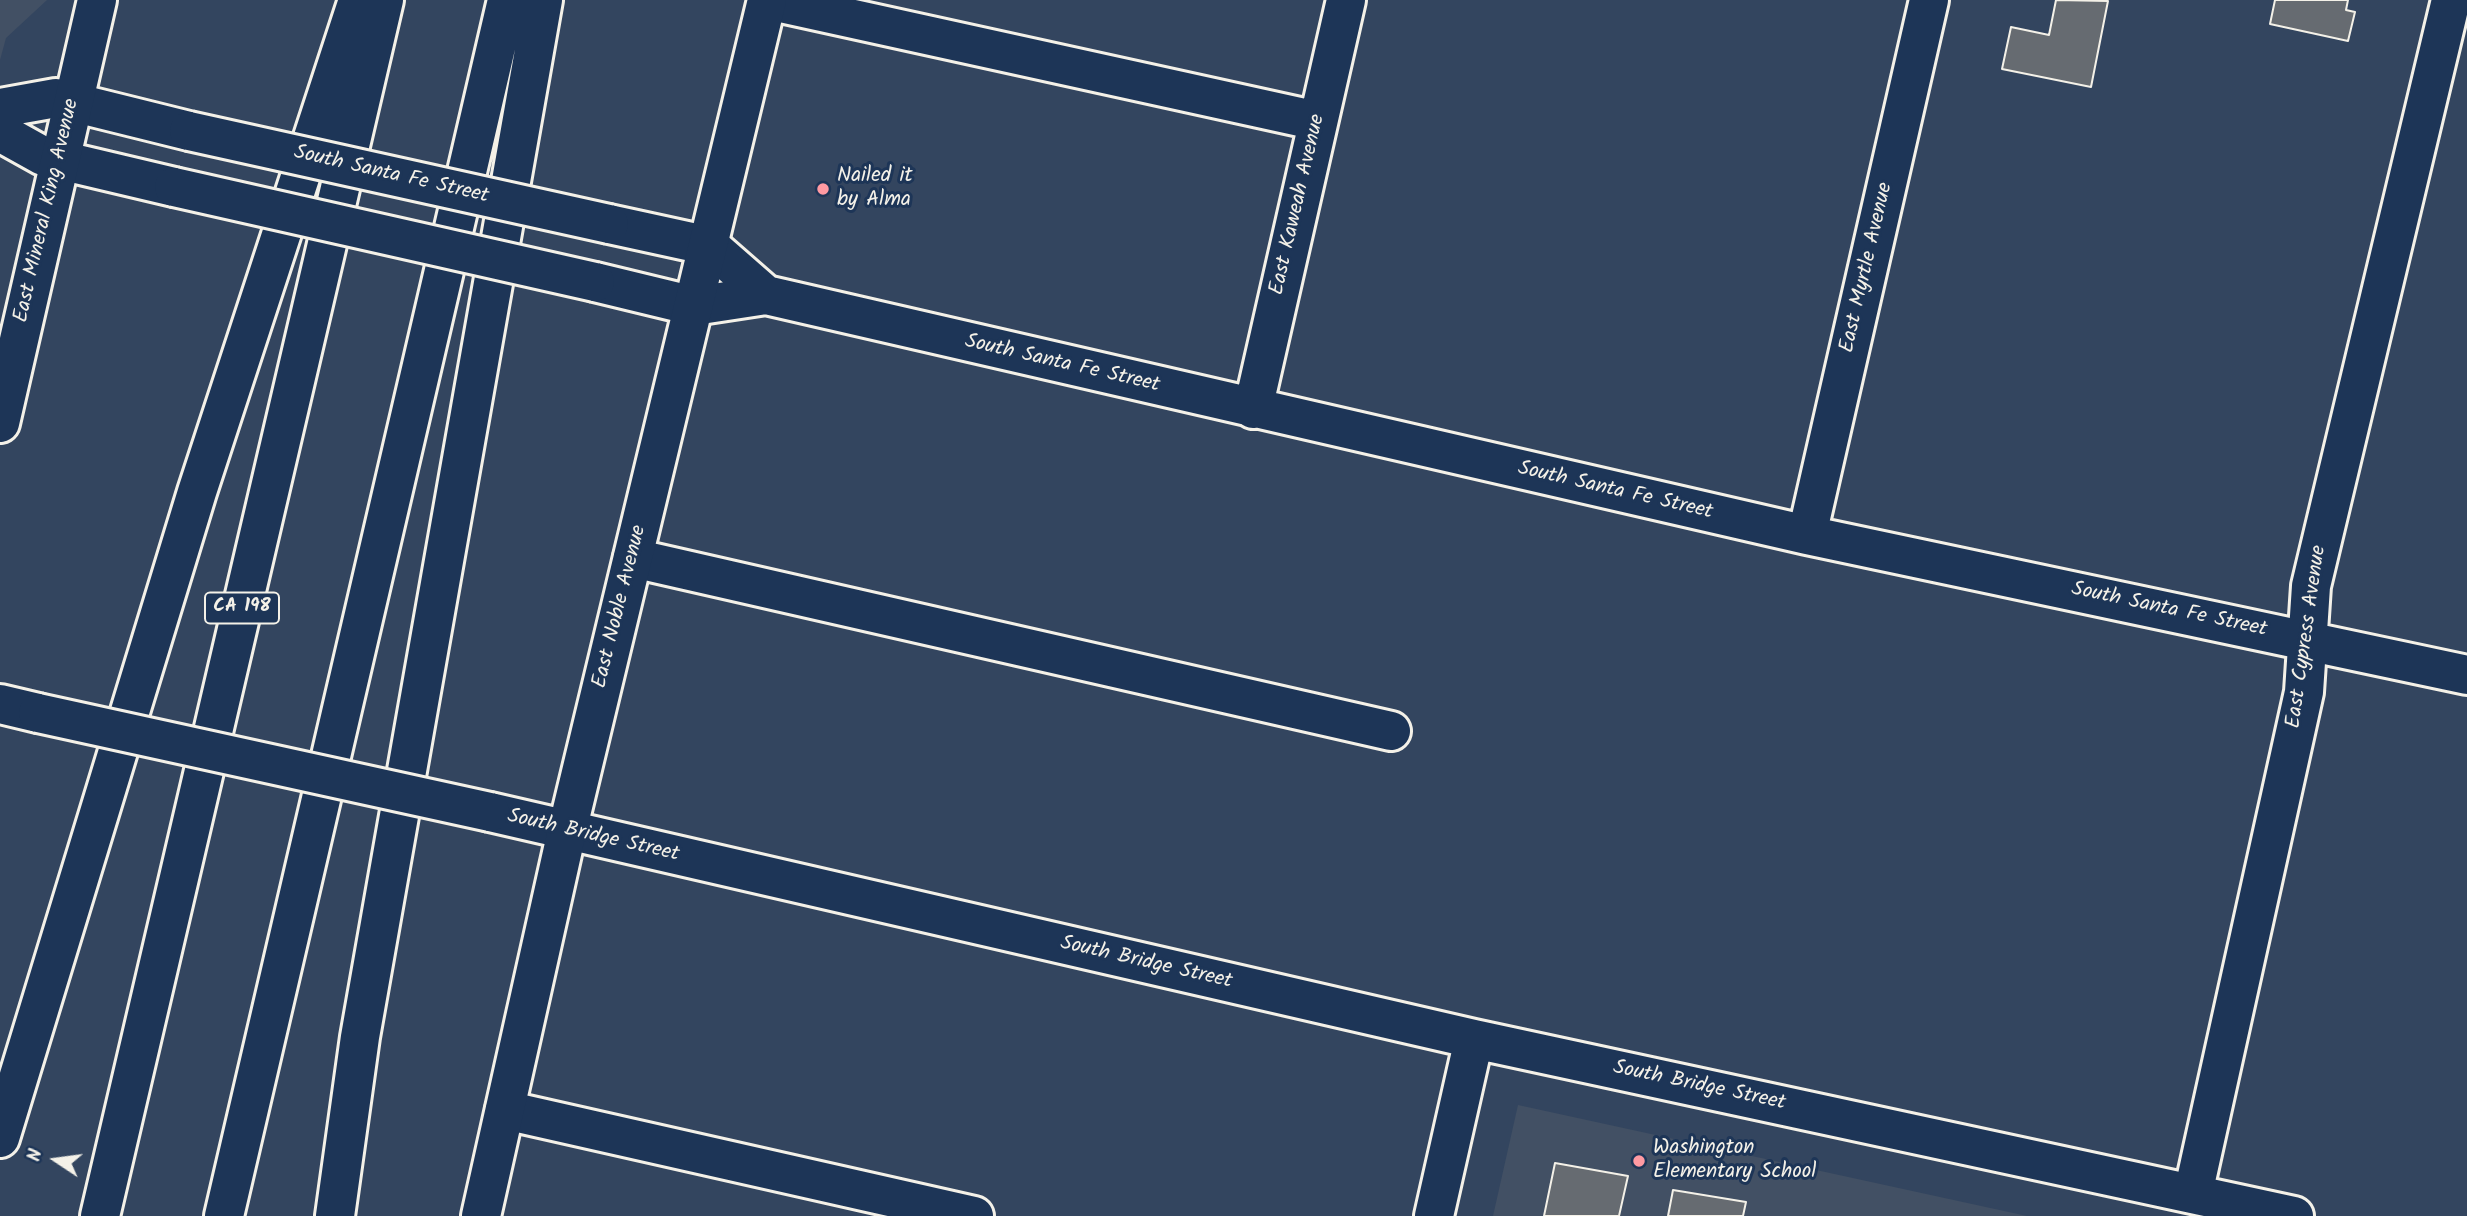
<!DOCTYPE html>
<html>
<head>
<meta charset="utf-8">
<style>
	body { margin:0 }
	#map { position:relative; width:2467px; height:1216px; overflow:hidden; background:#33455f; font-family:Kalam,sans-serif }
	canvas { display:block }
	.north { position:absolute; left:21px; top:1125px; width:70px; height:70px; -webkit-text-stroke:5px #1d3557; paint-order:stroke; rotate:283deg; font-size:19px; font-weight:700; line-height:28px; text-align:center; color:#f4f1e8 }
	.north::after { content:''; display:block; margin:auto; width:24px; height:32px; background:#f4f1e8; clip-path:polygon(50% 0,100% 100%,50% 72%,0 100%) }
</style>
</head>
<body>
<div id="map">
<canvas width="2467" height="1216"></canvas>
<div class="north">N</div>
</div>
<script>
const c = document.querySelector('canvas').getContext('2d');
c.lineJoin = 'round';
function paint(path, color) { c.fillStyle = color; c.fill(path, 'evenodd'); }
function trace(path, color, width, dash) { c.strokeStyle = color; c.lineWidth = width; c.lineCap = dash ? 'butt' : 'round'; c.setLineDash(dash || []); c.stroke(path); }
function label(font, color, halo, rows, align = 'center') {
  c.font = font + ' Kalam,sans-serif'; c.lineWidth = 6; c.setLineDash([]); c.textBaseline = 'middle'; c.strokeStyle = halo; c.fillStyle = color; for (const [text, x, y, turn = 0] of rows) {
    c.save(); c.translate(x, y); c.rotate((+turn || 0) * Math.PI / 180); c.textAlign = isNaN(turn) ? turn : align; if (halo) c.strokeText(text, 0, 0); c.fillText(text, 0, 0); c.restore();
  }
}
paint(new Path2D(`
	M0,0H47L6,38L0,60Z
	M1518,1105L2027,1216H1493Z`), '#425064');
const building = new Path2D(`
	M2056,0L2108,1L2091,87L2002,69L2011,27L2049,35Z
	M2275,0H2348L2346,10L2355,12L2348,41L2270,24Z
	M1555,1163L1628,1176L1619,1216H1544Z
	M1673,1190L1746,1202L1743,1216H1668Z`);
paint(building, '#666b71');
trace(building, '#f4f1e8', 2);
const minor = new Path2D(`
	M767,0L1318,121
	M0,108L56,98L189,131
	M0,132L43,156L174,187
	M609,224L710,246L766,295
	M595,282L694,306L766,295L1807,535L2467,675
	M1253,409L1346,0
	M1807,535L1929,0
	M633,558L1391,731
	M0,704L38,713
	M490,812L1474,1039L2294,1216
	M505,1110L974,1216
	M2193,1194L2304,692L2311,586L2451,0
	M1434,1216L1474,1039`);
const major = new Path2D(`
	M0,423L97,0
	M481,1216L567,831L767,0`);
const highway = new Path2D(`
	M0,1138L197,492L358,0
	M100,1216L384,0
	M224,1216L507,0
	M335,1216L360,1037L543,0`);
trace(minor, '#f4f1e8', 44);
trace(major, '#f4f1e8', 44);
trace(highway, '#f4f1e8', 44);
trace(minor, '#1d3557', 38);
trace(major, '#1d3557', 38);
trace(highway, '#1d3557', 38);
const minorBridge = new Path2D(`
	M189,131L609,224
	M174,187L595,282
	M38,713L490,812`);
trace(minorBridge, '#f4f1e8', 44, []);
trace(minorBridge, '#1d3557', 38);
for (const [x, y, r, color] of [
	[823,189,7,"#ff9aa2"],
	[1639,1161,7,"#ff9aa2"]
]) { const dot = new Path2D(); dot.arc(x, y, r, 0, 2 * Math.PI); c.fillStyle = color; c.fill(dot); trace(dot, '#1d3557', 2.5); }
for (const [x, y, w] of [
	[242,608,74]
]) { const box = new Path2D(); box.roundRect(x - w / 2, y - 15.5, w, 31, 5); c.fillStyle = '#1d3557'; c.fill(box); trace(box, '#f4f1e8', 2); }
label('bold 19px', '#f4f1e8', null, [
	["CA 198",242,608]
]);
label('21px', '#f4f1e8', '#1d3557', [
	["South Santa Fe Street",391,176,13],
	["East Kaweah Avenue",1299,205,-77],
	["East Mineral King Avenue",48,211,-77],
	["East Myrtle Avenue",1868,268,-77],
	["South Santa Fe Street",1062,365,13],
	["South Santa Fe Street",1615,492,13],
	["East Noble Avenue",621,607,-76],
	["South Santa Fe Street",2169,611,12],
	["East Cypress Avenue",2308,637,-82],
	["South Bridge Street",593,837,13],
	["South Bridge Street",1146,964,13],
	["South Bridge Street",1699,1087,12]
]);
label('21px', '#f4f1e8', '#1d3557', [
	["Nailed it",837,177],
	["by Alma",837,201],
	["Washington",1653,1149],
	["Elementary School",1653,1173]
], 'left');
</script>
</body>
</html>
